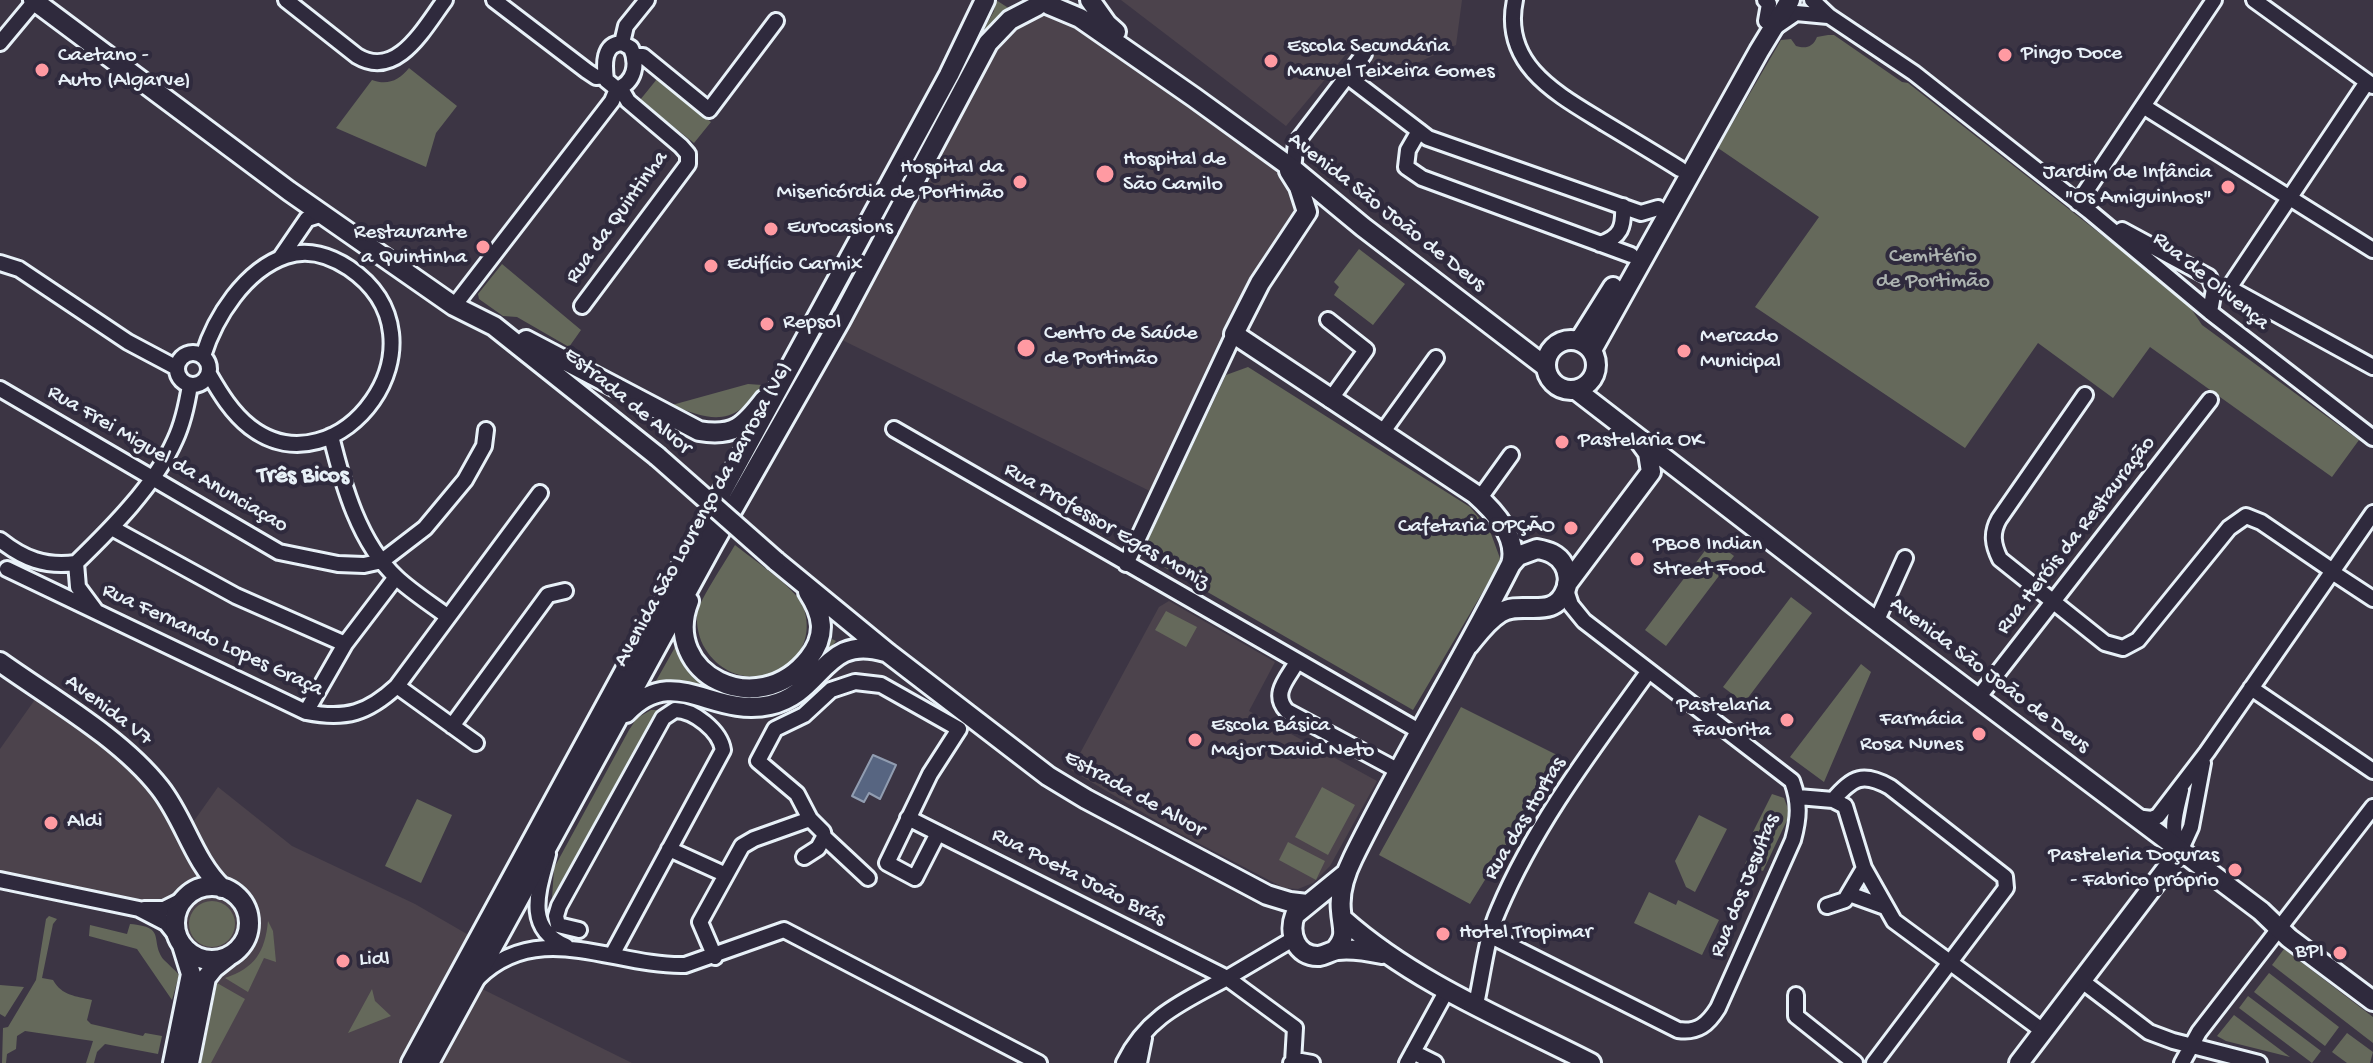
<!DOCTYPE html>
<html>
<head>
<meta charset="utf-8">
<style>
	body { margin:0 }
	canvas { display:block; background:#3c3544 }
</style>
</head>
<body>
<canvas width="2373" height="1063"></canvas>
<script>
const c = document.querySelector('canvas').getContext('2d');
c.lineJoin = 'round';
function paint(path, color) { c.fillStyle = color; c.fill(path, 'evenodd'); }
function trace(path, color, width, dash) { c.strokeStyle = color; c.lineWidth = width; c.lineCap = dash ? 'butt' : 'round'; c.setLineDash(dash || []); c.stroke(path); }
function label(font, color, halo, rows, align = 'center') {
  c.font = font + ' "Gochi Hand",sans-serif'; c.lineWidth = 8; c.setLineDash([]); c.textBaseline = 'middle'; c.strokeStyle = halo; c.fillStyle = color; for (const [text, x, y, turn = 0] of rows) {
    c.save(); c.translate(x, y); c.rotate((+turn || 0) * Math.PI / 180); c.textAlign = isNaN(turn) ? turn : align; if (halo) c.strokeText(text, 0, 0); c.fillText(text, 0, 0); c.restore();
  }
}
paint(new Path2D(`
	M1121,0H1462L1456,45L1391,75L1352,47L1286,126Z
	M1049,5L1284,162L1307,212L1260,283L1158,495L832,335L988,43Z
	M1169,601L1275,662L1249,711L1377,781L1330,866L1313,883L1298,889L1284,888L1164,825L1071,770L1159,607Z
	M41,691L113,743L184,826L194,821L218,787L292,846L415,904L479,941L411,1063H189L213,967L205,960L191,954L166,923L0,880V749Z
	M472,984L632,1063H429Z`), '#4c434c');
paint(new Path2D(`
	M996,0L1010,9L989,28L971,58L867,255L466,978L994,11Z
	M1828,35H1834L1902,82L1908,83L2186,301L2202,325L2359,440L2332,477L2150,347L2113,398L2038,343L1965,448L1755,307L1819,217L1718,148L1781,40L1791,39L1796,46C1806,49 1813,47 1817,37Z
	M409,68L457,106L436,133L426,167L336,128L372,80C388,86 399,80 409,68Z
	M657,79L711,122L694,143L640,100Z
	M1359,249L1405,284L1373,325L1334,295L1339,287L1334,282Z
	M502,264L581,330L569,347L517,317L503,316L479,299L478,294Z
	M1248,367L1470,507L1490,531L1501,561L1413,710L1150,559L1147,542L1226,375Z
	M748,384L762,385C735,426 713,422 672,405Z
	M1713,540L1734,556L1666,646L1645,630Z
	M735,545C752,559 795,587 803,606C826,669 737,707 703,645C698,635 695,619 698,609C705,592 725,562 735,545Z
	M1791,597L1812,613L1744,703L1723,687Z
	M1166,611L1197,627L1186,647L1155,630Z
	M832,639L836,641L812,673L784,694L753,702L674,680L656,681L678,642L717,688L808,670Z
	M1861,664L1871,672L1824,782L1790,757Z
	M1461,707L1561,757L1470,904L1379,855Z
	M651,710H660L552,899L554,868L629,730L637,718Z
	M1322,787L1355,805L1328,855L1295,837Z
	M1772,794L1784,798L1790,814L1763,871L1745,864L1758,836L1753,832Z
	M417,799L452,815L421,883L385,866Z
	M1699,815L1727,829L1695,892L1686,887L1675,861Z
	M1288,842L1325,861L1316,880L1279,860Z
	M1649,892L1676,905L1678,900L1719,920L1702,955L1634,923Z
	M189 924a23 23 0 1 1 46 0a23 23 0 1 1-46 0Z
	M49,916L57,919L53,924L42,978L53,980C62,996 76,996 92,1000L87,1020L91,1024L143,1036L145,1033L162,1036L158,1054L105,1044L97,1052L94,1063H86L93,1041L25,1031L17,1036L16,1049L7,1054L6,1063H2L3,1028L8,1027L36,980L46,919Z
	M268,921L273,931L276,962L264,958L248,992L225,978C255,968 265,952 268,921Z
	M130,924C168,927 149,941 164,960C169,965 174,969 179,975L172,1000L137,949L89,936L90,925L127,934Z
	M2284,949L2373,1017V1043L2272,965Z
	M2269,973L2339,1027L2325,1046L2254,992Z
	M217,983L245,999L211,1063H201Z
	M0,985L24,987L5,1017L0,1014Z
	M372,989L375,1001L391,1016L348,1033Z
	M2248,996L2321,1051L2312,1063L2239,1008Z
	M2234,1015L2290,1057L2226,1041L2217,1036Z
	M2347,1033L2373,1052L2370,1063H2347L2332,1052Z`), '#65695b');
const water = new Path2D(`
	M873,755L896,765L880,799L869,793L864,802L852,796Z`);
paint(water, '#576581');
trace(water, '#919db1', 2);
const street = new Path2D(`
	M286,0L357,56C397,80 424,28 445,0
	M494,0L587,71L596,77L605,76
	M1515,0C1501,66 1559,95 1606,124C1631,139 1656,154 1680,169
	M1765,0L1769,4L1766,21
	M1812,0L1829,16L1914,73L2089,211L2210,312L2373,438
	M2254,0L2373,86
	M1777,26L1796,13L1828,16
	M0,43L35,1
	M622,43L631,48C638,64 635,82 617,89L606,80C604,64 603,44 622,43Z
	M622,43L626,26L647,0
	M635,56H643L709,110L776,21
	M1347,76L1419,131L1408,150L1406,167L1422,178L1631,255
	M2143,106L2373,250
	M1419,131L1428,138L1641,213L1658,208
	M1293,169L1296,143L1364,54
	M2078,203L2214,0
	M2122,230L2209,277L2214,289L2210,312
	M1600,244C1621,237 1624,227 1623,206
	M281,257L307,219L323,214
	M0,263L19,269L128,342L177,368
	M2229,288L2367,82
	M2229,288L2373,367
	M454,306L612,101L617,89
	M582,306L688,164V154L681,146L628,101L621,89
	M1328,320L1366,350L1330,400
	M177 369a16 16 0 1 1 32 0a16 16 0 1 1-32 0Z
	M203,356C215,317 245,270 286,256C308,248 331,256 349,268C456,341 338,495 250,427C232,413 220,393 209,374
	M0,389L279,552L338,564L364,565L382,561L425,528L465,480L484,446L486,430
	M2085,395L1999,519C1991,533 1993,545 2000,559L2105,643L2123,648L2138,640L2229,528L2246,516L2261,522L2333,571
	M894,429L1419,731
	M1382,433L1436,358
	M331,436C343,485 359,543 397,578C412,592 431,604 447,616
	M1480,498L1511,455
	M112,528L236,596L345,644
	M0,540C24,559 45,567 76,563L78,587L95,610
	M76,563C111,529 155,485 175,440C183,423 187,404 190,385
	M1126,564L1234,334
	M7,569L306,712C346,720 368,713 397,686L540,493
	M2332,572L2373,599
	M1877,620L1905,558
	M1297,662C1287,679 1271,694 1287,711L1397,770
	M397,686L476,743
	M2251,688L2373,771
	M1978,698L2210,400
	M306,712L345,644L396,577
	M452,726L548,595L565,591
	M1798,797L1833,800L1845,806L1864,868L1894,921L2043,1031
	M1833,800C1853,777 1863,772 1890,787L2005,877L2006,888L1874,1063
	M2135,817L2152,819L2158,816L2207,752L2373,513
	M908,818L1227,978L1293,939
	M824,837L868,878
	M669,849L724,874
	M2180,851L2191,827L2203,763
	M2180,851C2169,830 2176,812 2181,790
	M548,854C539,889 523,928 566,946
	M804,857L818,848L824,837L823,832L810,819
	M0,880L139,909L166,923L178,938
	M1849,894L1885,907
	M1827,906L1845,900L1864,868
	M144,909H164L184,899
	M579,930L558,925L556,916L559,906L663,718L675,710C694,710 720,731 723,750L612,955
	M1491,936L1678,1030C1698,1033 1708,1024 1718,1008L1793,840C1799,818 1800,803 1792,781L1584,621L1571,605L1566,590
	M715,957L700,922L742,846L754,839L810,819L797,794L758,761L775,729L804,715L831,690L855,682L881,685L959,729L930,774L887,863L915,878L938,833
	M478,978C539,918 614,967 685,965L784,930L1039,1063
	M2082,981L2149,1032L2173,1041L2259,1063
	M1796,995V1016L1855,1063
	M1476,1004C1483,973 1486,938 1499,909C1535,824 1594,747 1648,672
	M1413,1052L1435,1063
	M1124,1063C1147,1016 1183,1002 1227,978L1295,1028L1293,1062
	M1139,1063L1144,1038
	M1291,1063L1301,1061L1312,1063
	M1407,1063L1447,990
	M2182,1063L2199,1032L2373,807`);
const secondary = new Path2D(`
	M33,0L289,191L454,306L494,326L657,456
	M1090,0L1107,24L1116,32
	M1049,5L1080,18L1195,98L1293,169L1363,227L1546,367
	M1289,171L1299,187L1307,212L1260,283L1234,334L1475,494C1493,510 1519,537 1511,564
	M1546 365a25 25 0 1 1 50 0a25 25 0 1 1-50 0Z
	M526,340L699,431C734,437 744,426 764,400
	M1579,341L1613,287
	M1592,350L1759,51L1790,0
	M1576,390L1856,606L2261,911L2289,938L2373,1001
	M776,561L888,653L1048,776L1086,799L1267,895L1290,902L1307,904
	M1567,584L1651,472L1648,453L1640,442
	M689,601C660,674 758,723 809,658C827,635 823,615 808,592
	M0,662C52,699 121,738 160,788C185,820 193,860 222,888
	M626,713C674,662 712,718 770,705C824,693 823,633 885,652
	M1344,875L1295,915C1288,933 1296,957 1319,956C1326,955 1331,951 1337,950C1352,948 1368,951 1382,954
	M175 923a37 37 0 1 1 74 0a37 37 0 1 1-74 0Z
	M1344,920C1415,983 1507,1020 1591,1063
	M1335,950C1348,936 1342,928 1341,911C1339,893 1345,874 1353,858C1402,758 1461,663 1511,564L1518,556L1537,549C1548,551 1558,554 1564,565C1568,572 1569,582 1566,589C1554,622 1521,599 1500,613C1487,621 1478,634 1469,645
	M173,1063L191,974L182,945
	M189,1063L206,978L214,968L228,957
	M411,1063L949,75L985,0
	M429,1063L713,544L840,321L988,43L1010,20L1037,6
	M2019,1063L2180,851`);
trace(street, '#e8f1f8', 20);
trace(secondary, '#e8f1f8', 24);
trace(street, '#2f2a3d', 14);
trace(secondary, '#2f2a3d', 18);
const secondaryBridge = new Path2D(`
	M657,456L776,561`);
trace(secondaryBridge, '#e8f1f8', 24, []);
trace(secondaryBridge, '#2f2a3d', 18);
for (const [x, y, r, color] of [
	[2005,55,8,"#ff9aa2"],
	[1271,61,8,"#ff9aa2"],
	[42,70,8,"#ff9aa2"],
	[1105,174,10,"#ff9aa2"],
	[1020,182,8,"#ff9aa2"],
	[2228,187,8,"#ff9aa2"],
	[771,229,8,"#ff9aa2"],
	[483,247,8,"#ff9aa2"],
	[711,266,8,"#ff9aa2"],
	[767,324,8,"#ff9aa2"],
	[1026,348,10,"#ff9aa2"],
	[1684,351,8,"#ff9aa2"],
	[1562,442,8,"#ff9aa2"],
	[1571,528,8,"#ff9aa2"],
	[1637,559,8,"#ff9aa2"],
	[1787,720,8,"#ff9aa2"],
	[1979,734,8,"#ff9aa2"],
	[1195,740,8,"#ff9aa2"],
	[51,823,8,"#ff9aa2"],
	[2235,870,8,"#ff9aa2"],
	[1443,934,8,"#ff9aa2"],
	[2340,953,8,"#ff9aa2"],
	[343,961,8,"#ff9aa2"]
]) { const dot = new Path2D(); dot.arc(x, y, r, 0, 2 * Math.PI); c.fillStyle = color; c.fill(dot); trace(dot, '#2f2a3d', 3); }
label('22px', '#e8f1f8', '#2f2a3d', [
	["Escola Secundária",1287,48],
	["Manuel Teixeira Gomes",1287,73],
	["Pingo Doce",2021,55],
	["Caetano -",58,57],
	["Auto (Algarve)",58,82],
	["Hospital de",1123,161],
	["São Camilo",1123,186],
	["Hospital da",1004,169,"right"],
	["Misericórdia de Portimão",1004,194,"right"],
	["Jardim de Infância",2212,174,"right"],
	["\"Os Amiguinhos\"",2212,199,"right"],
	["Eurocasions",787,229],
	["Restaurante",467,234,"right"],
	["a Quintinha",467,259,"right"],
	["Edifício Carmix",727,266],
	["Repsol",783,324],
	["Centro de Saúde",1044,335],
	["de Portimão",1044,360],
	["Mercado",1700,338],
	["Municipal",1700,363],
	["Pastelaria OK",1578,442],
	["Cafetaria OPÇÃO",1555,528,"right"],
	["PB08 Indian",1653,546],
	["Street Food",1653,571],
	["Pastelaria",1771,707,"right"],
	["Favorita",1771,732,"right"],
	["Farmácia",1963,721,"right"],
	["Rosa Nunes",1963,746,"right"],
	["Escola Básica",1211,727],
	["Major David Neto",1211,752],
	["Aldi",67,823],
	["Pasteleria Doçuras",2219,857,"right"],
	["- Fabrico próprio",2219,882,"right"],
	["Hotel Tropimar",1459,934],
	["BPI",2324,953,"right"],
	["Lidl",359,961]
], 'left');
label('22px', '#e8f1f8', '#2f2a3d', [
	["Avenida São João de Deus",1386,213,38],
	["Rua da Quintinha",618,218,-54],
	["Rua de Olivença",2210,282,39],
	["Estrada de Alvor",627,402,39],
	["Rua Frei Miguel da Anunciaçao",167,460,30],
	["Avenida São Lourenço da Barrosa (V6)",704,515,-61],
	["Rua Professor Egas Moniz",1106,527,30],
	["Rua Heróis da Restauração",2077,536,-52],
	["Rua Fernando Lopes Graça",212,641,25],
	["Avenida São João de Deus",1989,676,37],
	["Avenida V7",108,711,37],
	["Estrada de Alvor",1134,795,29],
	["Rua das Hortas",1526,819,-59],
	["Rua Poeta João Brás",1078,878,27],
	["Rua dos Jesuítas",1746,886,-68]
]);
label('22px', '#adb4b1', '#2f2a3d', [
	["Cemitério",1933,258],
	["de Portimão",1933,283]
]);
label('bold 24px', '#e8f1f8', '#2f2a3d', [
	["Três Bicos",303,477]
]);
</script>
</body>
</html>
